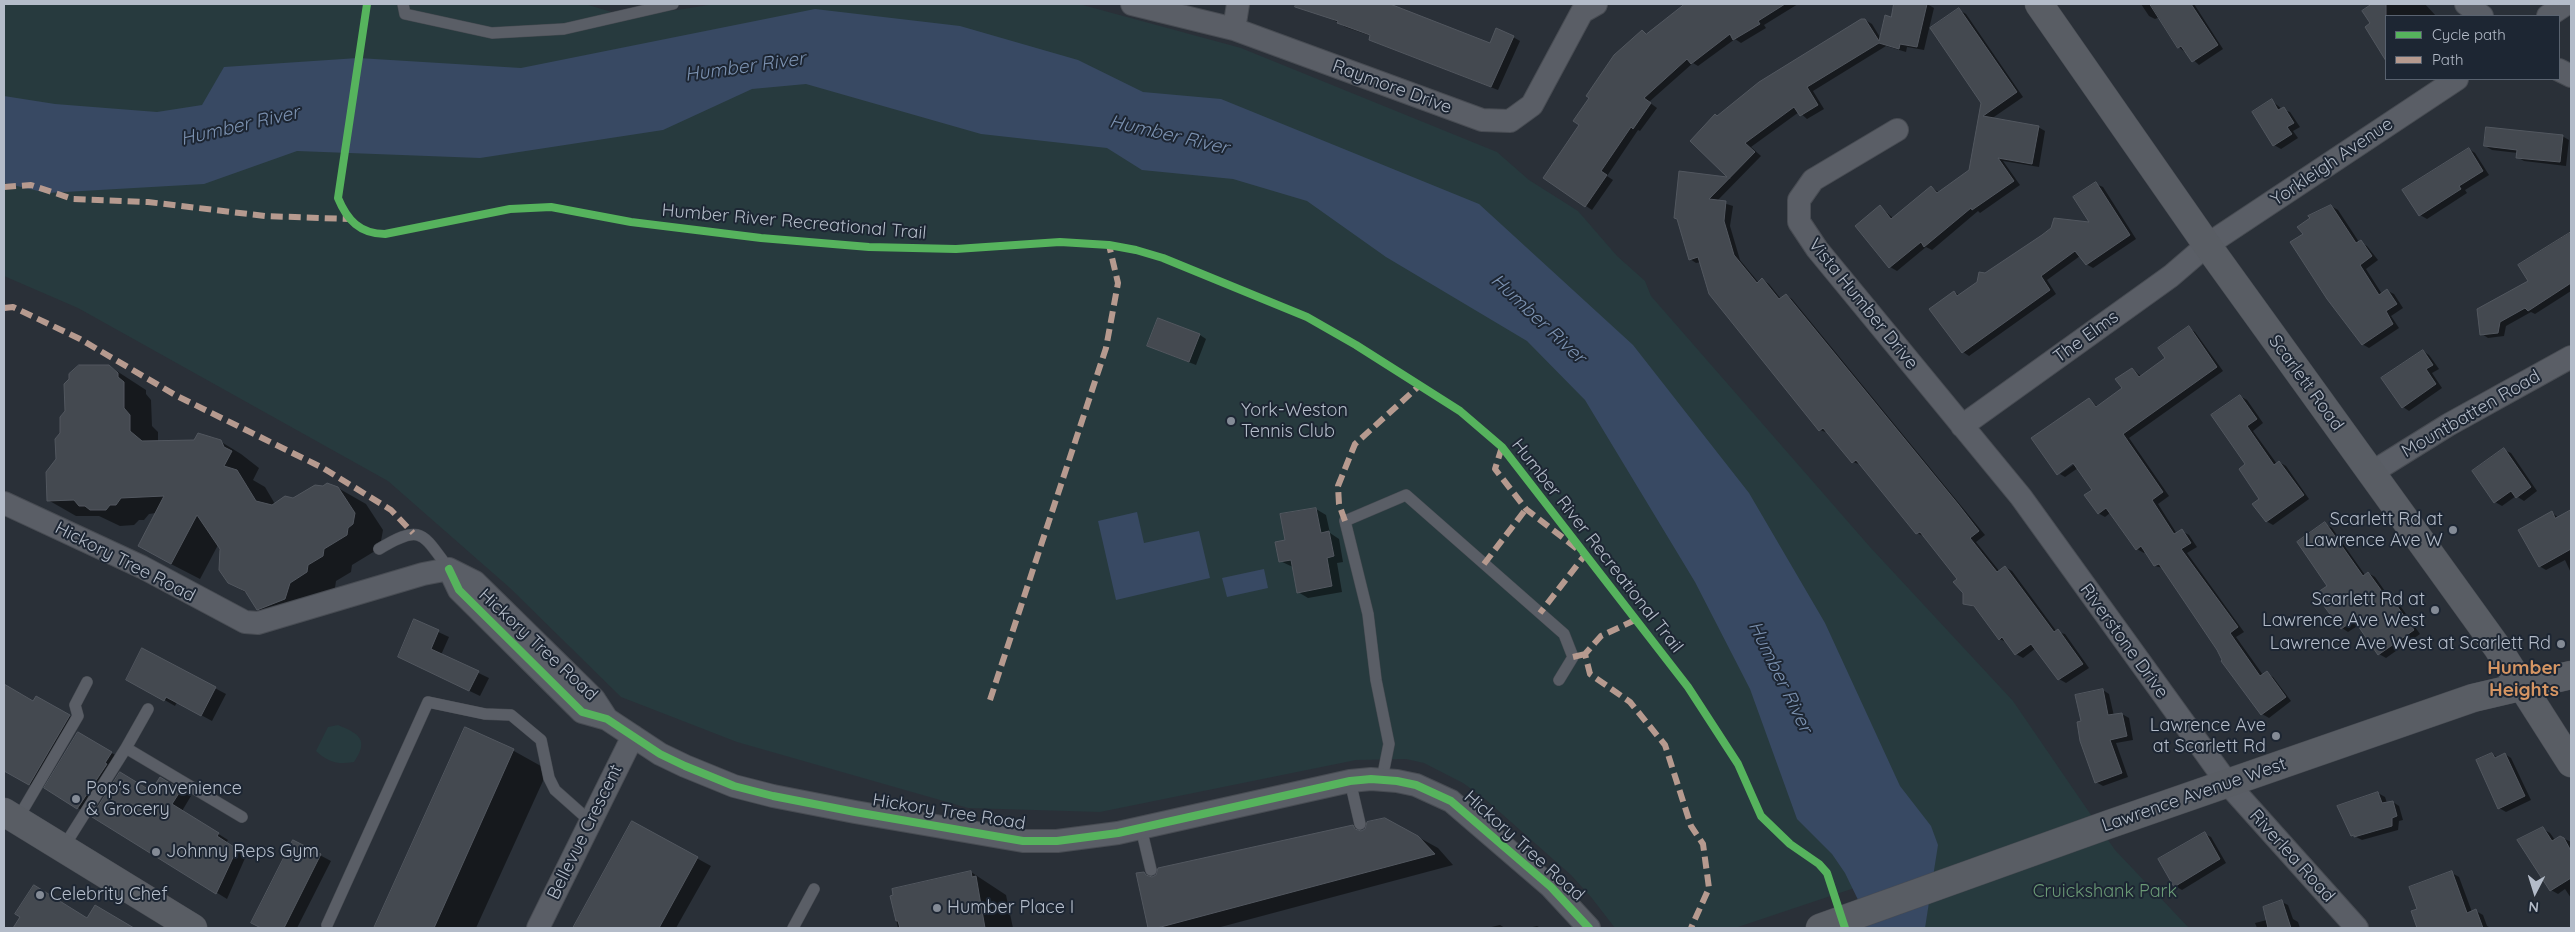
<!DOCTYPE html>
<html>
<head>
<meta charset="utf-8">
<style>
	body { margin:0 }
	#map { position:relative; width:2575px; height:932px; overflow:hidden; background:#2a3038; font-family:Quicksand,sans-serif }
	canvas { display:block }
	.frame { position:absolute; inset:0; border:5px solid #b4bcc9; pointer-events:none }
	.legend { position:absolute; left:2385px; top:15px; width:175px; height:65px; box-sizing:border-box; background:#1d2633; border:1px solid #59626f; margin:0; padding:6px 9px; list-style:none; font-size:15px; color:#b4bcc9 }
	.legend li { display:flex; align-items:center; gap:10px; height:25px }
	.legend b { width:25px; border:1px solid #59626f }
	.north { position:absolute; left:2510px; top:867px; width:50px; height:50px; -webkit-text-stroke:4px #1d2633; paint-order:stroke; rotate:185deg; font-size:14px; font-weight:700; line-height:20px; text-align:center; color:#b4bcc9 }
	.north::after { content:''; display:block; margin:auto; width:18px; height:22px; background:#b4bcc9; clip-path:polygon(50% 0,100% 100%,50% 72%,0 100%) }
</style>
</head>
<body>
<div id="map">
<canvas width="2575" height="932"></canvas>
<div class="frame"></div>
<ul class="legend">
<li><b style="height:6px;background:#56b35d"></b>Cycle path</li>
<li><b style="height:6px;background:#b69a8f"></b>Path</li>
</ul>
<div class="north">N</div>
</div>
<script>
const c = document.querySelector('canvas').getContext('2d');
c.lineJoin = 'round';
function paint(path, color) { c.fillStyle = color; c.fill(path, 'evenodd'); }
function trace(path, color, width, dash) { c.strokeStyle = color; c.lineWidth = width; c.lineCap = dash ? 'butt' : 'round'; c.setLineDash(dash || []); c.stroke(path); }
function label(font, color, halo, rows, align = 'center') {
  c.font = font + ' Quicksand,sans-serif'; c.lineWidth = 4; c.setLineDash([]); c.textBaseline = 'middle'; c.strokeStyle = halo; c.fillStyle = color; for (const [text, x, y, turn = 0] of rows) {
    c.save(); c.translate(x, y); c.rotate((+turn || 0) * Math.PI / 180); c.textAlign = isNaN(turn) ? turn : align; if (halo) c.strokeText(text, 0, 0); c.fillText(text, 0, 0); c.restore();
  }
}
paint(new Path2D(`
	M4,4H585L615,13L677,10L715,4H1079L1241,48L1497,152L1529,180L1578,211L1617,256L1645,281L1651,296L1870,547L2013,701L2115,850L2189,928H1902L1926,919L1935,861L1735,928H1615L1591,897L1571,875L1485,799L1463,783L1424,763L1406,759L1356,760L1100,812L968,808L737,742L621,697L510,588L388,481L78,308L4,276Z
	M338,725C360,734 369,740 354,762C338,765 328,762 316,751L328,727Z`), '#273a3e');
paint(new Path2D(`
	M815,9L960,26L1078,60L1143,92L1221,99L1479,204L1633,345L1749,493L1825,623L1900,786L1931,826L1938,845L1925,928H1866L1862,908L1845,873L1832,854L1797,819L1750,689L1695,582L1585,400L1527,341L1386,257L1307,201L1233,179L1142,170L1107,148L981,134L806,84L752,89L663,130L480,158L297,151L204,184L47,193L4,183V96L55,104L157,112L202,105L224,67L358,58L521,68Z
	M1137,512L1144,543L1199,531L1210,578L1116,600L1098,521Z
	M1264,569L1268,588L1227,597L1222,578Z`), '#384963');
paint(new Path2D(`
	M1292,4H1385L1491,44L1513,37L1520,41L1498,90L1377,43L1371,36L1345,27L1322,13Z
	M1687,4H1798L1764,25L1766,28L1741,43L1735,39L1698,66L1693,63L1649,102L1657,108L1640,131L1638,130L1607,176L1613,180L1592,210L1544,178L1642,32L1648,34Z
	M1896,4H1927L1934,8L1924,50L1907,47L1906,52L1886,46L1813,91L1824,109L1807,119L1799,112L1751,147L1761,156L1717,201L1733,206L1730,226L1740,260L1759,283L1763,280L1769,284L1781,299L1786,295L1792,299L1985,535L1976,542L2000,572L2005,567L2012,571L2057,632L2065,634L2089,668L2066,683L2059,679L2036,648L2023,658L2016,654L2007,642L1999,639L1977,608L1964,603V593L1958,579L1925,537L1917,533L1861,465L1853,462L1828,433L1820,430L1701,262L1696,263L1690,259L1681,173L1731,179L1691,141L1718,117L1865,20L1872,24L1881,39L1892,18Z
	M2141,4H2194L2223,49L2199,65L2179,47L2160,17L2155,19L2149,16Z
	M2374,4H2425L2436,16H2386V51L2380,47L2372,24L2363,11Z
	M1959,10L1966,14L2023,97L1991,119L2038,127L2045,131L2039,167L2003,161L2020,185L1980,213L1978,211L1932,250L1926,247L1897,271L1890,267L1880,207L1893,218L1931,187L1940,193L1971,171L1982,102Z
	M2272,101L2282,109L2290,112L2300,127L2293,131L2298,138L2281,149L2274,145Z
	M2562,136L2569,140L2566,166L2524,161L2517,157L2518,153L2492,150L2485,146Z
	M2469,149L2475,153L2489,175L2465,190L2467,193L2427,219L2420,215Z
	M2096,184L2103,187L2136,239L2093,268L2086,264L2080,256L2047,280L2056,294L1969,356L1963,352L1954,292L1960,296L1986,275L2092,224Z
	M2331,206L2338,210L2359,242L2367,246L2378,260L2366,269L2382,294L2388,291L2394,294L2403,308L2391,316L2399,328L2369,348L2362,344L2304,234Z
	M2571,231V291L2535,314L2531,312L2506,326L2504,336L2488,338L2482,334L2530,281L2520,265Z
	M2189,328L2195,332L2223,371L2129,438L2169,496L2158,504L2177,534L2182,531L2189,535L2197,547L2187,553L2244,632L2236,637L2263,675L2267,673L2273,677L2291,701L2269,718L2262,714L2222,662L2219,650L2163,568L2155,566L2146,551L2144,553L2137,549L2110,513L2105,517L2098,513L2094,490L2078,468L2065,477L2060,474L2079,461L2077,458L2058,474L2089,399L2098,407L2123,389L2132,369L2142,377L2167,359Z
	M1200,335L1206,339L1196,365L1155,349Z
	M2423,351L2429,355L2439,369L2432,373L2442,388L2409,411L2403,407Z
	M109,366L146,390V394L151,400L152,426L158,432V442L195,441L213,437L241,454L259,468L253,480L265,487L275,504L338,488L366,504L383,530L381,541L376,544L375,551L352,565L351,572L336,581L335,588L286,625L258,609L248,594L229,582L218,545L200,579L167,562L156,513L149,514L144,520H139L134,525L120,526L99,516H76L48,500L57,459Z
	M2240,396L2247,400L2263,423L2253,431L2277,464L2279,462L2286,466L2309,499L2273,525L2266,521L2261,499Z
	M2504,450L2511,453L2537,491L2524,501L2516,496L2502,506L2495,502L2473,471Z
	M1316,509L1326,515L1330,533L1339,539L1343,562L1337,563L1342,592L1308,598L1298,592L1293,567L1280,561Z
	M2571,511V573L2565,560L2546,570L2539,566L2552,513L2559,518Z
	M2325,524L2332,528L2365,575L2368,573L2375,577L2392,601L2399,604L2420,634L2386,658L2379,654L2359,625L2348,632L2342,628Z
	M415,621L449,637L441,655L489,678L480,696L422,668Z
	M143,650L226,694L212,721L177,702L175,706L128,679Z
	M4,685L34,702L37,697L80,722L39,790L4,769Z
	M2103,690L2109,694L2114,716L2122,714L2129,718L2133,740L2116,743L2128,777L2103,786L2096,782Z
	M465,729L514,751L548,770L476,928H375Z
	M78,733L122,759L88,814L78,808Z
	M2492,754L2498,758L2505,754L2511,758L2531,800L2506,812L2499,808Z
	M160,779L191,796L182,811L228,840L226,843L246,856L227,899L93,816L151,793Z
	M2378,793L2385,797L2387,803L2393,802L2399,806L2403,820L2399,821L2398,830L2362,840L2352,835Z
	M633,823L711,866L676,928H575Z
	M1352,827L1362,832L1418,837L1438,848L1453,865L1217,928H1150L1138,874L1143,873L1153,878Z
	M2543,829L2550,833L2555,840L2565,839L2571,842V898L2565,889L2558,894L2551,890Z
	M2205,834L2211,837L2226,863L2182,890L2175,886Z
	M293,841L331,861L297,928H262L252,923Z
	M971,872L1006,895L1013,928H898L891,897Z
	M2452,873L2459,877L2472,912L2476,911L2483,915L2487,926L2491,928H2441L2439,924Z
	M2282,902L2288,905L2293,919L2298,922L2300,928H2257L2255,923L2267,920Z
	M96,906L132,928H14L22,916L88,919Z
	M1500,925L1505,928H1487Z
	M1537,926L1541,928H1528Z`), '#0007');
const building = new Path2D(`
	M1296,4H1390L1490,43L1496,28L1514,36L1491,87L1369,40L1370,35L1337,23L1338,21L1295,7Z
	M1685,4H1785L1758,21L1760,24L1733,40L1730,34L1691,64L1687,59L1644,98L1651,103L1633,129L1631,127L1601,171L1607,175L1585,207L1543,178L1579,125L1573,121L1589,98L1586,96L1614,55L1642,30L1646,34Z
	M1894,4H1927L1917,47L1900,44L1899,49L1879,43L1807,87L1818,105L1800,116L1794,107L1745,143L1755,152L1709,199L1726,201L1724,221L1734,255L1757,283L1762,278L1779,299L1786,294L1958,504L1979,531L1970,538L1997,572L2005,566L2054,632L2058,629L2083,664L2058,680L2031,644L2015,655L2002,637L1999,640L1974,606L1963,604V593L1953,582L1957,579L1920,532L1916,534L1856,460L1852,463L1823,428L1819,431L1709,294L1698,257L1689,260L1677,219L1674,218L1679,171L1727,177L1690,141L1715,114L1717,116L1759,82L1861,19H1865L1879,41L1885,15L1891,17Z
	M2150,4H2191L2218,45L2192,62L2181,46L2178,48Z
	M2372,4H2386V61L2365,27L2370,23L2362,11Z
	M1959,8L2017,92L1983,116L2039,126L2032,164L1998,158L2014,181L1972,210L1971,208L1924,247L1921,242L1889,268L1855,226L1880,205L1891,219L1931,186L1937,193L1969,170L1981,103L1930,28Z
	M2272,99L2278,110L2284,107L2294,123L2287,127L2292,134L2273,146L2252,112Z
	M2486,127L2563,135L2560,162L2516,158L2517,150L2484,146Z
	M2469,148L2483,171L2459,186L2461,189L2419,216L2402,190Z
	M2096,182L2130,235L2086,265L2075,251L2041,276L2050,290L1962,353L1929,309L1954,291L1957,296L1977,282L1979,272L1985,273L2042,235L2051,228L2054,218L2089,222L2073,197Z
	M2331,205L2356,243L2361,240L2372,256L2360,265L2379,295L2387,289L2397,304L2386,311L2393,324L2362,345L2327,299L2290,242L2303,234L2297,227L2310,218L2308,216Z
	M2571,232V283L2528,311L2525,308L2500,322L2498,333L2480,335L2477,309L2528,281L2518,265Z
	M1158,318L1200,334L1189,362L1147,346Z
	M2189,326L2217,367L2123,434L2163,492L2152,500L2174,534L2182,529L2191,543L2181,549L2238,627L2230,633L2260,676L2267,671L2286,697L2261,715L2221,661L2222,660L2217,650L2159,564L2154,566L2141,546L2136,550L2106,508L2098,514L2084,495L2092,490L2073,463L2057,475L2031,438L2089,398L2096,407L2122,388L2115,379L2132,368L2139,377L2165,358L2158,348Z
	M2423,350L2433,365L2426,369L2436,384L2402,408L2381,378Z
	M79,365H109L118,373V377L124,382V408L130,415V431L142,441L194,440L198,433L221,440L224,447L232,451L224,466L237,470L256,501L272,505L285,496L293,498L315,485L323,486L327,483L338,487L355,513L353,524L348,528L347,535L324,549L323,556L308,565L307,572L290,583L285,599L257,610L245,591L228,583L219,570L220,549L197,515L171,564L138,546L164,496L121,498L116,505H110L106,510H90L85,506H79L74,500L47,501L46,472L56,459L55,439L60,433V417L65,411L64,384L69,379V374Z
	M2240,395L2257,419L2247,426L2274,465L2279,461L2304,495L2266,522L2252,504L2259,499L2239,469L2245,464L2211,415Z
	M2504,448L2531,487L2516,498L2511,491L2494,503L2472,471Z
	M1316,508L1321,533L1329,531L1334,556L1327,558L1332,586L1297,593L1291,560L1279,562L1275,542L1285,540L1280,514Z
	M2571,510V549L2539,567L2518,530L2552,511L2555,518Z
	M2325,522L2363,576L2368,572L2389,601L2392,599L2414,630L2378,655L2354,620L2341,629L2315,594L2327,586L2297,542Z
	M414,619L439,630L431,649L479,671L469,691L398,657Z
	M142,648L216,687L201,716L166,697L164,701L126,680Z
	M4,684L33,701L36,696L70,715L29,785L4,771Z
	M2103,689L2108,715L2122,713L2127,736L2110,740L2122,773L2095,783L2080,741L2077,722L2081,721L2075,695Z
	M465,727L514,749L434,928H374Z
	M78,732L112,752L105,763L107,764L77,809L44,788Z
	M2492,753L2495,758L2505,753L2525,796L2498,809L2476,760Z
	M120,772L151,791L160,777L181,790L172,804L219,833L217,836L237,849L216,894L92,817Z
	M2378,792L2382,803L2393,801L2397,816L2392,818V826L2354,837V835L2351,836L2337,806Z
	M1385,818L1418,836L1435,854L1157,928H1148L1136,873L1144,872L1146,875L1152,877L1156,875L1158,868L1353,825L1355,829L1361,831L1365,829L1367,822Z
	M632,821L698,857L659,928H573Z
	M2543,827L2552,841L2560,836L2564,838L2571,851V878L2550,891L2517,840Z
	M2205,832L2220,859L2174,887L2158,859Z
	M293,840L321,854L284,928H261L251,923Z
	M971,871L972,877L976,876L985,928H900L898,921H896L890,896L893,895L892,889Z
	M2452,871L2467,913L2476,909L2483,928H2417L2411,911L2417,909L2409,887Z
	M34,885L87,918L95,905L134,928H13L20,917L15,914Z
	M2282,900L2291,928H2268L2263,907Z`);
paint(building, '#444950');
trace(building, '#52575f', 1);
const service = new Path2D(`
	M403,4L405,14L492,33L564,29L673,4
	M379,549C422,523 422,533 449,569
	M126,748L148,709
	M1382,779L1389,744L1376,680L1368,614L1345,521L1406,495L1564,634L1573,657L1559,680
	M1350,781L1360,824
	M17,820L78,716L75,705L87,682
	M1141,828L1151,870
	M63,848L126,748L242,817
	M327,925L428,702L485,714L511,715L541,740L549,778L555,790L591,822
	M793,928L814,889`);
const minor = new Path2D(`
	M1132,4L1234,29L1482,120L1510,121L1532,105L1582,12L1596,4
	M2466,4L2482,16
	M2548,16L2566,4
	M1234,29L1238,4
	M2559,70L2571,76
	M1897,130L1813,180L1799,200V222L1817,249L2021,497L2228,784L2357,928
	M1962,426L2171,276L2207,245L2457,79
	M2371,473L2448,425L2571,357
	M4,503L142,567L245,622L258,623L423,574L449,569L475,582L594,699L607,719
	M449,569L459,590L582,712L607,719L660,754L685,766L734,786L773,796L855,812L1023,841H1057L1118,833L1350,781L1371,779L1397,781L1416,785L1451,801L1551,887L1589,928
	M538,928L633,736`);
const secondary = new Path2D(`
	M2039,4L2207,245L2497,647L2571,763
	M4,812L193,928
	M1820,928L2107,825L2473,698L2571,675`);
trace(service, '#484c53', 12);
trace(minor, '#484c53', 24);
trace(secondary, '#484c53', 29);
trace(service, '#5a5e66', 11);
trace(minor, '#5a5e66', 22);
trace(secondary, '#595d64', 28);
trace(new Path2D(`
	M4,187L31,185L73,199L148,202L265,216L349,219
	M4,308L13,307L80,339L177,396L323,468L391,510L413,533
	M1502,447L1495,469L1526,509L1585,555L1540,613
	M1345,521L1339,504L1338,486L1355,444L1419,386
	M1484,564L1526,509
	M1635,620L1601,636L1585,654L1590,674L1630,702L1665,745L1691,826L1703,844L1709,888L1691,928
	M1573,657L1585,654
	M990,700L1106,348L1118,283L1109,245`), '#b69a8f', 6, [12, 6]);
trace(new Path2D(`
	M367,4L338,198C347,220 360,234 385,234L510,209L551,207L631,222L761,238L869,247L956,249L1060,242L1109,245L1136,250L1163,258L1307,317L1356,345L1460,411L1502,447L1688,687L1738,764L1761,816L1790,844L1819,864L1827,873L1845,928
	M449,569L459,590L582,712L607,719L660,754L685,766L734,786L773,796L855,812L1023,841H1057L1118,833L1350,781L1371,779L1397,781L1416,785L1451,801L1551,887L1589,928`), '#56b35d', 8);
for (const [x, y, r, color] of [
	[1231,421,5,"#848b96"],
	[2453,530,5,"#848b96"],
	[2435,610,5,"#848b96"],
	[2561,644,5,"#848b96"],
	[2276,736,5,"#848b96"],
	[76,799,5,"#848b96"],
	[156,852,5,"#848b96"],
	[40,895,5,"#848b96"],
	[937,908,5,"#848b96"]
]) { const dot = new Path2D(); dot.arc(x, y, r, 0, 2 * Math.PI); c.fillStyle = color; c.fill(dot); trace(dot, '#1d2633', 2); }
label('18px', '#b4bcc9', '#1d2633', [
	["Raymore Drive",1392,87,20],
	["Yorkleigh Avenue",2332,162,-34],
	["Humber River Recreational Trail",794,222,5],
	["Vista Humber Drive",1863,304,51],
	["The Elms",2086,337,-36],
	["Scarlett Road",2306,383,54],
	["Mountbatten Road",2471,414,-30],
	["Humber River Recreational Trail",1597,546,52],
	["Hickory Tree Road",125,562,27],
	["Riverstone Drive",2124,641,54],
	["Hickory Tree Road",538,645,43],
	["Lawrence Avenue West",2194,795,-19],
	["Hickory Tree Road",949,812,9],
	["Bellevue Crescent",585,832,-64],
	["Hickory Tree Road",1524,846,42],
	["Riverlea Road",2292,856,48]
]);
label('18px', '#b4bcc9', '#1d2633', [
	["York-Weston",1241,411],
	["Tennis Club",1241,432],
	["Scarlett Rd at",2443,520,"right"],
	["Lawrence Ave W",2443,541,"right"],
	["Scarlett Rd at",2425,600,"right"],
	["Lawrence Ave West",2425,621,"right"],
	["Lawrence Ave West at Scarlett Rd",2551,644,"right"],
	["Lawrence Ave",2266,726,"right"],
	["at Scarlett Rd",2266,747,"right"],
	["Pop's Convenience",86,789],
	["& Grocery",86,810],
	["Johnny Reps Gym",166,852],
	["Celebrity Chef",50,895],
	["Humber Place I",947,908]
], 'left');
label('18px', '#6b9a76', '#1d2633', [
	["Cruickshank Park",2105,892]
]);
label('italic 19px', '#7c92b1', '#1d2633', [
	["Humber River",745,67,-8],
	["Humber River",240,126,-13],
	["Humber River",1169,135,13],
	["Humber River",1538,319,43],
	["Humber River",1780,677,64]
]);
label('bold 19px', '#d59563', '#1d2633', [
	["Humber",2524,668],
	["Heights",2524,690]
]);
</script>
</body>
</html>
